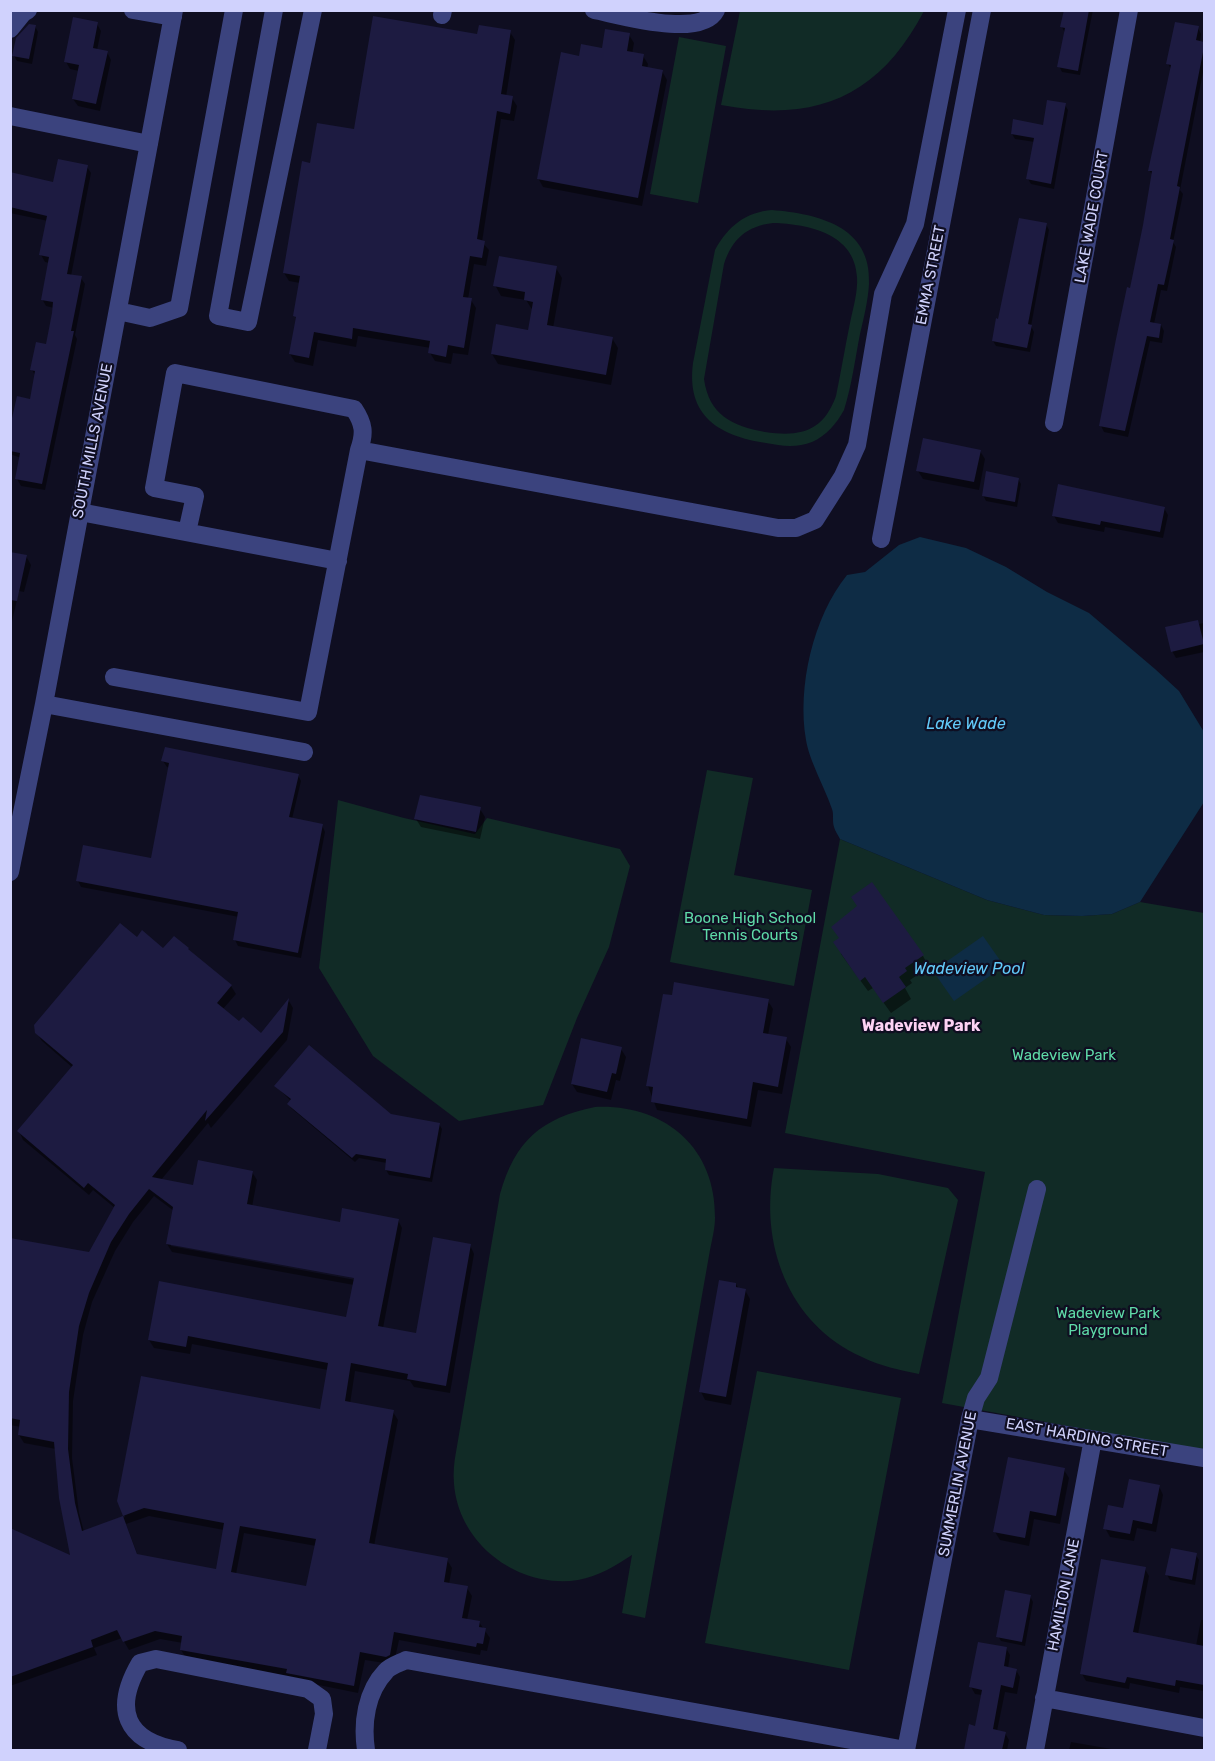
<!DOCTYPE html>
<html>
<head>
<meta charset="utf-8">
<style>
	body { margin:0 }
	#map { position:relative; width:1215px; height:1761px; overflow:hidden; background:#0f0e21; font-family:Rubik,sans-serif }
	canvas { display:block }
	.frame { position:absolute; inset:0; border:12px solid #d0d2fd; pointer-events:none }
</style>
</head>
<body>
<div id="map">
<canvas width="1215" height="1761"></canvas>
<div class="frame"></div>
</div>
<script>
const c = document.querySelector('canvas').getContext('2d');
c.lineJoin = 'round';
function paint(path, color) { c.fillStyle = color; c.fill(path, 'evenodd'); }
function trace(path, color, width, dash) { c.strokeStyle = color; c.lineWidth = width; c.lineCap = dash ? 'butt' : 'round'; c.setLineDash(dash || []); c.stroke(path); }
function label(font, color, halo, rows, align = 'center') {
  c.font = font + ' Rubik,sans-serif'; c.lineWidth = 4.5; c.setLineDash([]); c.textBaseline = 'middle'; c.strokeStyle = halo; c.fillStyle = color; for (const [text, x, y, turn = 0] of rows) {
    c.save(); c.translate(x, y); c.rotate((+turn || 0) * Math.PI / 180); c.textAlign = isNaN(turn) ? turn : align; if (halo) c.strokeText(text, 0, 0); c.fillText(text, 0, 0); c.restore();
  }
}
paint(new Path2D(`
	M740,11V10L924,11C879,97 816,123 721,105Z
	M679,37L726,46L698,203L650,194Z
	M772,210C818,214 872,226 869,284C868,301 864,317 860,334C855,359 852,385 844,410C837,423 826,436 812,442C797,448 781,446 766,443C719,436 686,416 693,363L715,250C728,226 746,212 772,210ZM773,223C809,224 855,234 857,277C858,292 853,308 850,323C845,347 841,372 836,396C823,432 800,437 765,432C732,426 709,415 704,379L724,264C732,239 747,226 773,223Z
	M707,770L753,778L734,875L812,890L794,986L670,962Z
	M338,800L404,818L475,834L487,818L620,849L630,866L609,947L577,1018L543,1105L459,1121L373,1056L319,968Z
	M840,839L987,900L1044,915L1082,916L1112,914L1140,902L1204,913V1451L942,1403L985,1172L785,1133Z
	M595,1107C663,1104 716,1146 715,1218C715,1228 712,1240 710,1250L645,1618L622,1613L632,1555C615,1566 599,1576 578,1580C519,1589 459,1545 454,1484C453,1473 454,1462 456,1452L500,1194C515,1141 541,1118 595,1107Z
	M774,1168L878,1174L948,1188L958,1200L919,1374C900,1370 880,1366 862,1357C788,1324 759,1243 774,1168Z
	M757,1371L901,1398L849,1670L705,1643Z`), '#112b26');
paint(new Path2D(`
	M920,537L966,548L1006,567L1047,592L1089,613L1155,669L1179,691L1204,732V802L1140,902L1112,914L1082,916L1044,915L987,900L840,839C838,835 835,831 834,827C832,821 834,814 832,809C825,788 809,760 806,740C797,687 813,617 847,575L865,572L899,545Z
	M983,936L1004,966L954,1001L933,971Z`), '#0e2c45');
paint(new Path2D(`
	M1065,10H1093L1080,75L1062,72L1059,66L1065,33L1062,27Z
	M97,24L101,31L97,50L107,52L111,60L100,111L78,106L73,99L79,71L70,69L66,62Z
	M35,26L38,32L32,64L17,61L14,56Z
	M1198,28L1201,34L1200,42L1204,43V67L1180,190L1183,194L1173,242L1176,247L1167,291L1161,290L1154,324L1161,325L1164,331L1162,343L1150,341L1128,437L1104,432L1101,426L1131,290L1153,176L1149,170L1171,69L1168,64Z
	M510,32L515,40L506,97L512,98L517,106L514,121L501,119L482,242L489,250L486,266L474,264L468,299L471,300L476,308L468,355L453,353L451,364L435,361L430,353L431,348L358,336L356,347L318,340L313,366L295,362L290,354L297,320L295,316L300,283L289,281L284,273L312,164L478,35Z
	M629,35L634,43L632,54L643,56L648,64L647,69L662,71L667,80L642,206L543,187L538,178L580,58L603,49Z
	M1065,105L1068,110L1054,189L1031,184L1028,179L1035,142L1015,139L1012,134L1044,126Z
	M87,167L91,173L71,276L81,278L85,284L75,335L77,339L45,490L21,486L17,479L21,458L10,454V435L31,400L36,377L32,370L47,345L54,308L46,306L42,299L50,263L45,262L41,255L48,221L10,213V180L54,183Z
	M1046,224L1049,230L1031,326L1034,332L1030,352L996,346L993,341L999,321Z
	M556,268L562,278L553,328L612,338L618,348L611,385L498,364L492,354L530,332L533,311L526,300L501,296L495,285Z
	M980,451L985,459L979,490L923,479L918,471Z
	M1018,479L1021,484L1017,507L986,501L983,495Z
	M1164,508L1168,515L1163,538L1105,527L1104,532L1058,523L1054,516Z
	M10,553L26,556L31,565L24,592L19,591L10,630Z
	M1204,623V652L1176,658L1172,651L1199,624Z
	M163,761L298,775L301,781L292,819L322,825L325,832L301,958L238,946L235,940L239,917L81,887L78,881L152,860L170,768L167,767Z
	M480,809L485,817L480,839L421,827L416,819Z
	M175,938L191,953L231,986L236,994L223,1009L239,1023L261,1035L289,1001L293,1008L287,1040L211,1128L208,1123L161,1180L194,1186L252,1172L257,1180L252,1207L341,1224L398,1220L402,1228L383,1328L417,1335L470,1245L474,1254L450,1393L414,1387L410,1381L355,1371L350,1404L393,1412L398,1420L374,1546L447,1560L452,1568L449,1584L467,1588L472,1596L467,1620L479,1622L490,1638L487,1651L481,1650L480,1655L399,1640L394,1663L391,1664L365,1660L358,1693L186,1658L181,1650L183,1643L160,1639L129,1650L122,1638L94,1648L97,1655L10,1686V1530L72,1557L56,1449L24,1443L19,1435L21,1427L10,1425V1239L90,1253L115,1208L93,1190L89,1195L23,1140L19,1131L73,1068L42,1041L36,1032L137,939L164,950ZM154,1196L174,1211L167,1244L172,1252L354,1285L348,1319L149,1340L154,1348L190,1354L192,1344L328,1370L321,1410L119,1501L125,1517L84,1532L79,1513L72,1458L73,1401L83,1335L92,1302L115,1251L133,1222ZM171,1243L362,1278L361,1281L171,1246ZM149,1516L224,1530L217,1571L138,1556L126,1524ZM244,1533L316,1546L308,1588L236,1574Z
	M840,939L923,956L929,967L910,980L912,983L905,988L911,999L891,1013L873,988L868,991L841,954Z
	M673,997L768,1001L773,1009L768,1035L786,1039L791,1047L782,1094L758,1090L751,1127L657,1110L648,1086Z
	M621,1049L626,1057L620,1081L616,1080L611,1100L577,1092L572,1084Z
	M276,1086L390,1115L439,1124L442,1129L432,1182L389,1175L386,1170L387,1163L359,1158L355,1162L291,1108L289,1104L291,1101Z
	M736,1284L739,1289L745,1290L750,1299L731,1405L705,1400L701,1392Z
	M1064,1470L1069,1478L1060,1524L1034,1519L1029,1546L1000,1540L995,1532Z
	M1159,1486L1163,1495L1156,1532L1137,1528L1134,1541L1110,1537L1105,1528L1124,1509Z
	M1196,1555L1199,1560L1195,1585L1170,1580L1167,1575Z
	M1145,1569L1149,1576L1138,1634L1196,1646L1201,1620H1204V1691L1180,1687L1179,1693L1130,1683L1129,1689L1086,1681L1082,1674Z
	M1030,1596L1033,1602L1025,1646L1001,1641L998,1636Z
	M1006,1648L1010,1655L1008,1668L1016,1670L1020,1677L1017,1694L1005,1692L997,1731L1005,1733L1009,1740L1007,1750H965L970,1726L976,1727L982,1695L975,1694L971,1687Z
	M1071,1742L1117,1750H1069Z`), '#0007');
paint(new Path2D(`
	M1064,10H1089L1078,71L1057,67L1065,28L1060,27Z
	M373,16L477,34L479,25L511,30L501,94L513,96L510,114L497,111L477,239L485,241L482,258L470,256L463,297L472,298L464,348L448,345L446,357L428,353L430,341L353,328L352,339L314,332L309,358L289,354L296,317L293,316L300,276L283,273L302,161L310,163L317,123L354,129Z
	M73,17L98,22L93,48L108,51L96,104L72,99L79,65L64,62Z
	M1175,22L1199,26L1196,40L1204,42V47L1177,186L1180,187L1170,239L1174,240L1164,285L1158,284L1150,322L1161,324L1159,338L1147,336L1125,431L1099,426L1116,339L1127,287L1130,288L1143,225L1152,171H1148L1171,65L1166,64Z
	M29,24L36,25L29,59L12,56L16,38Z
	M605,29L630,33L627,51L644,54L642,66L663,70L638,198L537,179L561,52L579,56L581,44L602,48Z
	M1047,100L1066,103L1051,184L1026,179L1034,138L1011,134L1013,119L1043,125Z
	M58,159L88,165L67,274L82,276L71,331H74L42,484L15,479L20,453L10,451V427L17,396L30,399L35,371L30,370L36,342L46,344L52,313L53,302L41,300L49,257L39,255L47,216L10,207V172L53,182Z
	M1019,218L1047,223L1028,324L1032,325L1027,348L992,341L996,318L998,319Z
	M499,256L557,266L547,325L613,337L606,375L491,354L496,324L528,330L533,302L524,300L525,292L493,286Z
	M923,438L981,450L974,482L916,471Z
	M986,471L1019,478L1015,502L982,496Z
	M1058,484L1165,507L1160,532L1101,521L1100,525L1052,516Z
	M10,552L27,555L17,601L10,600Z
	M1198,620L1204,644L1171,652L1165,627Z
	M165,747L299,774L289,817L323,824L298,953L233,940L238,912L76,881L83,845L151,858L169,763L161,761Z
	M420,795L481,807L476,832L414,819Z
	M872,882L924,955L905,968L907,971L899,977L906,987L883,1003L865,977L860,981L833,942L839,938L831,927L857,906L851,897Z
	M120,923L137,937L142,930L163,948L174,936L189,948L188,949L232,985L217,1003L239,1021L243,1017L261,1033L289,998L283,1032L205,1121L207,1110L152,1177L193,1185L198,1160L253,1171L247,1204L340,1222L342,1208L399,1219L378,1326L416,1333L433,1237L471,1244L446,1386L407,1379L408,1374L351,1363L345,1401L394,1410L369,1543L448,1558L444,1582L468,1586L462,1618L480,1621L479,1627L486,1628L483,1644L477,1643L476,1647L394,1632L390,1655L386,1657L360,1652L354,1686L286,1673L287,1669L180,1650L182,1636L155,1631L123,1642L117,1630L91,1640L93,1647L10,1677V1528L70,1555L59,1498L54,1442L18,1435L20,1420L10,1418V1238L89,1252L115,1205L88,1183L84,1188L17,1131L73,1065L35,1033L34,1025ZM149,1189L173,1207L166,1244L354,1278L346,1317L159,1281L148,1340L186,1347L188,1336L328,1363L320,1409L141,1376L117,1501L123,1516L82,1531L75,1503L68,1449L69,1392L79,1326L89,1293L111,1242L129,1214ZM144,1508L224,1523L216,1569L137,1554L123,1516ZM240,1526L316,1539L306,1586L231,1572Z
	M674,982L769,999L763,1033L787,1037L778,1087L753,1082L747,1119L651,1102L653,1087L646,1086L663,994L672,995Z
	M581,1038L622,1047L616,1074L612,1073L607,1092L571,1084Z
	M309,1045L391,1114L440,1123L430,1178L385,1170L386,1159L356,1154L352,1158L287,1104L291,1099L274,1086Z
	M719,1280L736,1283V1287L746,1289L726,1397L699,1392Z
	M1008,1457L1065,1468L1056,1516L1030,1511L1025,1538L993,1532Z
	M1129,1479L1160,1485L1152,1524L1133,1520L1130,1534L1103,1529L1108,1505L1123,1508Z
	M1171,1548L1197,1553L1192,1580L1165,1575Z
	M1101,1559L1146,1567L1133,1632L1204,1646V1685L1176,1680L1175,1686L1127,1677L1125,1683L1080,1674Z
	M1005,1590L1031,1595L1022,1642L996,1637Z
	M978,1642L1007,1647L1004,1666L1017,1669L1013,1688L1001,1685L993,1729L1006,1732L1002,1750H964L969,1724L975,1726L982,1690L969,1687Z`), '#1d1b41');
trace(new Path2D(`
	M133,10L173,17
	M274,10L218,316L248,322L313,10
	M594,10C620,15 701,39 716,10
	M442,15L443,10
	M10,29L23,13L28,10
	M10,116L149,144
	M118,311L150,318L179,308L234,10
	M1054,423L1129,10
	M359,450L778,528H796L815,520L843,476L857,445L883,294L915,224L957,10
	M80,512L338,561
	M881,539L982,10
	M114,677L308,712L359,450C365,433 364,424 354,409L175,373L154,488L195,496L187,532
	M44,704L304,752
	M10,872L44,704L174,10
	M970,1419L1204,1458
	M1044,1698L1204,1728
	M178,1750C125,1741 113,1709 140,1663L156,1659L308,1689L322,1699L324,1714L317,1750
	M366,1750C362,1723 366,1692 386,1671C390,1666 400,1663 406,1660L906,1750
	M906,1750L970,1419L976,1398L989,1378L1037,1189
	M1035,1750L1093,1439`), '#3b437e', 18);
label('15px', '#d0d2fd', '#0f0e21', [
	["LAKE WADE COURT",1092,217,-80],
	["EMMA STREET",931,275,-79],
	["SOUTH MILLS AVENUE",93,441,-79],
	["EAST HARDING STREET",1087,1438,10],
	["SUMMERLIN AVENUE",958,1484,-79],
	["HAMILTON LANE",1064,1595,-79]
]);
label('15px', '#5fdaa8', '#0f0e21', [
	["Boone High School",750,919],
	["Tennis Courts",750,936],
	["Wadeview Park",1064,1056],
	["Wadeview Park",1108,1314],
	["Playground",1108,1331]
]);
label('italic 16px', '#62caf9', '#0f0e21', [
	["Lake Wade",966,724],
	["Wadeview Pool",969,969]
]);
label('bold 16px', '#fdd2f4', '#0f0e21', [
	["Wadeview Park",921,1026]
]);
</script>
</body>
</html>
